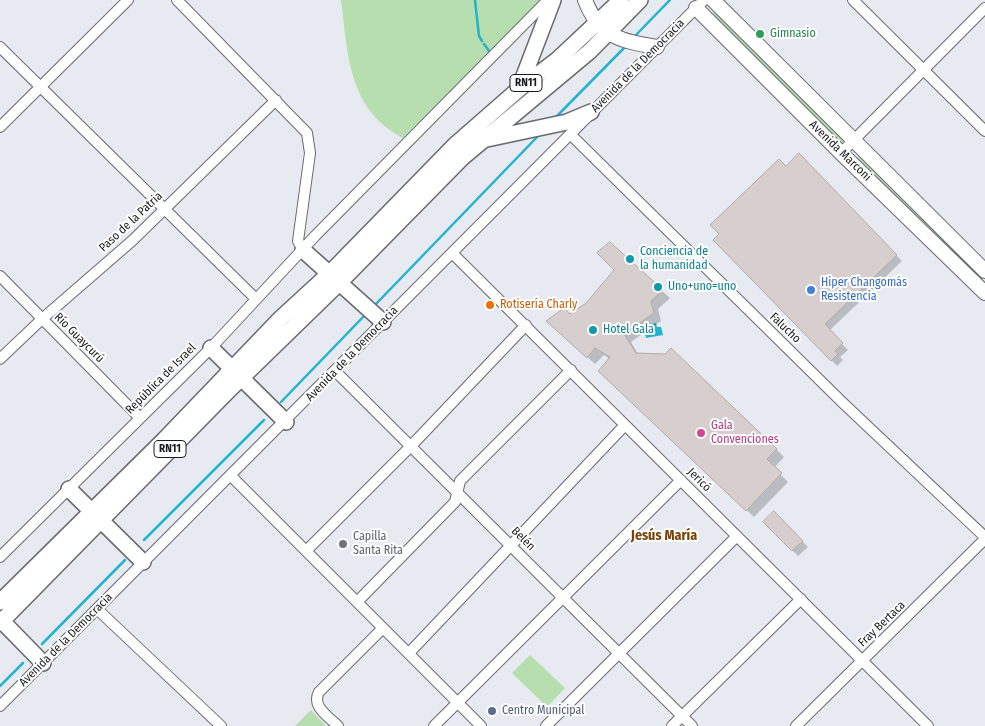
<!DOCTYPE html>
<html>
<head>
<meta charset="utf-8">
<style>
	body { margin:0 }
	canvas { display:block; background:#e7ebf1 }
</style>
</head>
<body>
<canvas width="985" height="726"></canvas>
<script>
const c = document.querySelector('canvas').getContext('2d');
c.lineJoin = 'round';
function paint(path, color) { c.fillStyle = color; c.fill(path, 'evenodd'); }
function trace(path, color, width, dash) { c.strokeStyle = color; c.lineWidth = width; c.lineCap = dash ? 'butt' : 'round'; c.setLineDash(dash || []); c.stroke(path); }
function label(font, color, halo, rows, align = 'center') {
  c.font = font + ' "Fira Sans Condensed",sans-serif'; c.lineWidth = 4; c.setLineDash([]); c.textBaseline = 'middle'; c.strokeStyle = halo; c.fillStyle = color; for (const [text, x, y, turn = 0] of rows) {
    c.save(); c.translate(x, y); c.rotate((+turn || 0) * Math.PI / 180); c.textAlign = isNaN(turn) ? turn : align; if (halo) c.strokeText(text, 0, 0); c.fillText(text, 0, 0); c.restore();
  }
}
paint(new Path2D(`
	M341,0H540L403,138C348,109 348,55 341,0Z
	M716,10L844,140L840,144L712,15Z
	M861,155L967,261L963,265L856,159Z
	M530,655L565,688L547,707L512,673Z
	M311,710L326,726H295Z`), '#b7deae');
paint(new Path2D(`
	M656,323L657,327H661L663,335L646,338L644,330L652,328V324Z`), '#24b3cf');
paint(new Path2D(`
	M799,155L902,261L829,331L848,350L840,357L843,360L837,366L715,240Z
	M662,291L670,298L658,309L661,321L631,342L638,354L776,449L784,457L774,468L788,482L754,517L608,379L610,359L604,355L595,364L556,328L570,316Z
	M774,513L808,547L798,556L765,522Z`), '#0003');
trace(new Path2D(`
	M475,0L479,36L482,41
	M634,37L670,0
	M484,44L489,51
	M556,117L625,47
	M375,305L540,134
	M281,402L366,314
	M144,540L264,420
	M42,644L125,560
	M0,686L23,663`), '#24b3cf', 2.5);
const building = new Path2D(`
	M799,153L897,255L825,324L843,343L835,351L838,354L831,361L713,240L719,234L710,225L779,159L786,166Z
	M610,242L663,290L651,301L654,313L624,334L636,353L665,354L671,348L777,449L767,459L782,473L746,511L598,371L610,357L595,348L587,358L546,321L564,308L570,314L586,303L614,270L597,253Z
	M774,511L803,541L792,551L763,522Z`);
paint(building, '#d6cfcd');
trace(building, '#b2aba9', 1);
const minor = new Path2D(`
	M177,0L307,133L310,153L298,241L303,250
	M853,0L985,131
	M0,47L256,299
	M0,127L128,0
	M570,134L843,403L985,537
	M841,153L985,8
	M452,253L928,726
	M0,276L140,418
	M0,359L42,319L133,240L276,100
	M335,371L692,726
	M231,476L481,726
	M306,551L411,446L526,325
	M0,557L211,348L315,236L548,0
	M357,602L455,502L460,481L571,370
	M97,609L221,726
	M409,653L625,425
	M0,706L704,0
	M338,726C328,716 311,706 319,692L383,628
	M434,726L681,480
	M546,726L737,536
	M672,726L801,599
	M796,726L985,539`);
const major = new Path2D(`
	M585,0C599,37 621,41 657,47
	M713,0L985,271
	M696,8L841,153L985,293`);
const highway = new Path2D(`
	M519,89L553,0
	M487,139L567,122L591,112
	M303,250L383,322
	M211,348L286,422
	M69,489L143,562
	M0,602L164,440L281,318L331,272L455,145L519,89L557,60L621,0
	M0,619L43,663
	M0,623L232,387L340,282L463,157L590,51L640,0`);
trace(minor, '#666a6f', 12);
trace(major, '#666a6f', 16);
trace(highway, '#666a6f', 18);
trace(minor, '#fff', 10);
trace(major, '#fff', 14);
trace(highway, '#fff', 15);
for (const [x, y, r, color] of [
	[760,34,5,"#2e9e5b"],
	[630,259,5,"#0f9aa8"],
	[658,287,5,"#0f9aa8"],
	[811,290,5,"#3f7fe0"],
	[490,305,5,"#e8710a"],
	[593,330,5,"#0f9aa8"],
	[701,433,5,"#d1479c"],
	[343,544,5,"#6b7280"],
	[492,711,5,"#5c6f8a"]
]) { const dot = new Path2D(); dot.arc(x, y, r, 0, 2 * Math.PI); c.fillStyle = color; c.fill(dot); trace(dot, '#fff', 2); }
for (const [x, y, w] of [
	[526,83,32],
	[170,449,32]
]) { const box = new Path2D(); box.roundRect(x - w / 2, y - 8.5, w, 17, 4); c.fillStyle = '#fff'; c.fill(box); trace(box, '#191a1d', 1); }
label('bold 11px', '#191a1d', null, [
	["RN11",526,83],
	["RN11",170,449]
]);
label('12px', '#27864d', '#fff', [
	["Gimnasio",770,34]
], 'left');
label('12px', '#191a1d', '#fff', [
	["Avenida de la Democracia",638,66,-45],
	["Avenida Marconi",840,151,44],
	["Paso de la Patria",131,222,-43],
	["Falucho",785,328,44],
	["Río Guaycurú",79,338,45],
	["Avenida de la Democracia",352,354,-46],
	["República de Israel",161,379,-45],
	["Jericó",699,480,45],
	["Belén",523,539,45],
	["Fray Bertaca",882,624,-44],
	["Avenida de la Democracia",66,640,-45]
]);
label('12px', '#0d838f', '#fff', [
	["Conciencia de",640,252],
	["la humanidad",640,266],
	["Uno+uno=uno",668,287],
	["Hotel Gala",603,330]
], 'left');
label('12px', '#366cbe', '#fff', [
	["Hiper Changomás",821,283],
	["Resistencia",821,297]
], 'left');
label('12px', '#c56008', '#fff', [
	["Rotisería Charly",500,305]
], 'left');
label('12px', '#b23c85', '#fff', [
	["Gala",711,426],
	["Convenciones",711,440]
], 'left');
label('12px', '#5b616d', '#fff', [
	["Capilla",353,537],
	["Santa Rita",353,551]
], 'left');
label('12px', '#4e5e75', '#fff', [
	["Centro Municipal",502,711]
], 'left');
label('bold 14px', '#794008', '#fff', [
	["Jesús María",664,536]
]);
</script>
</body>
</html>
